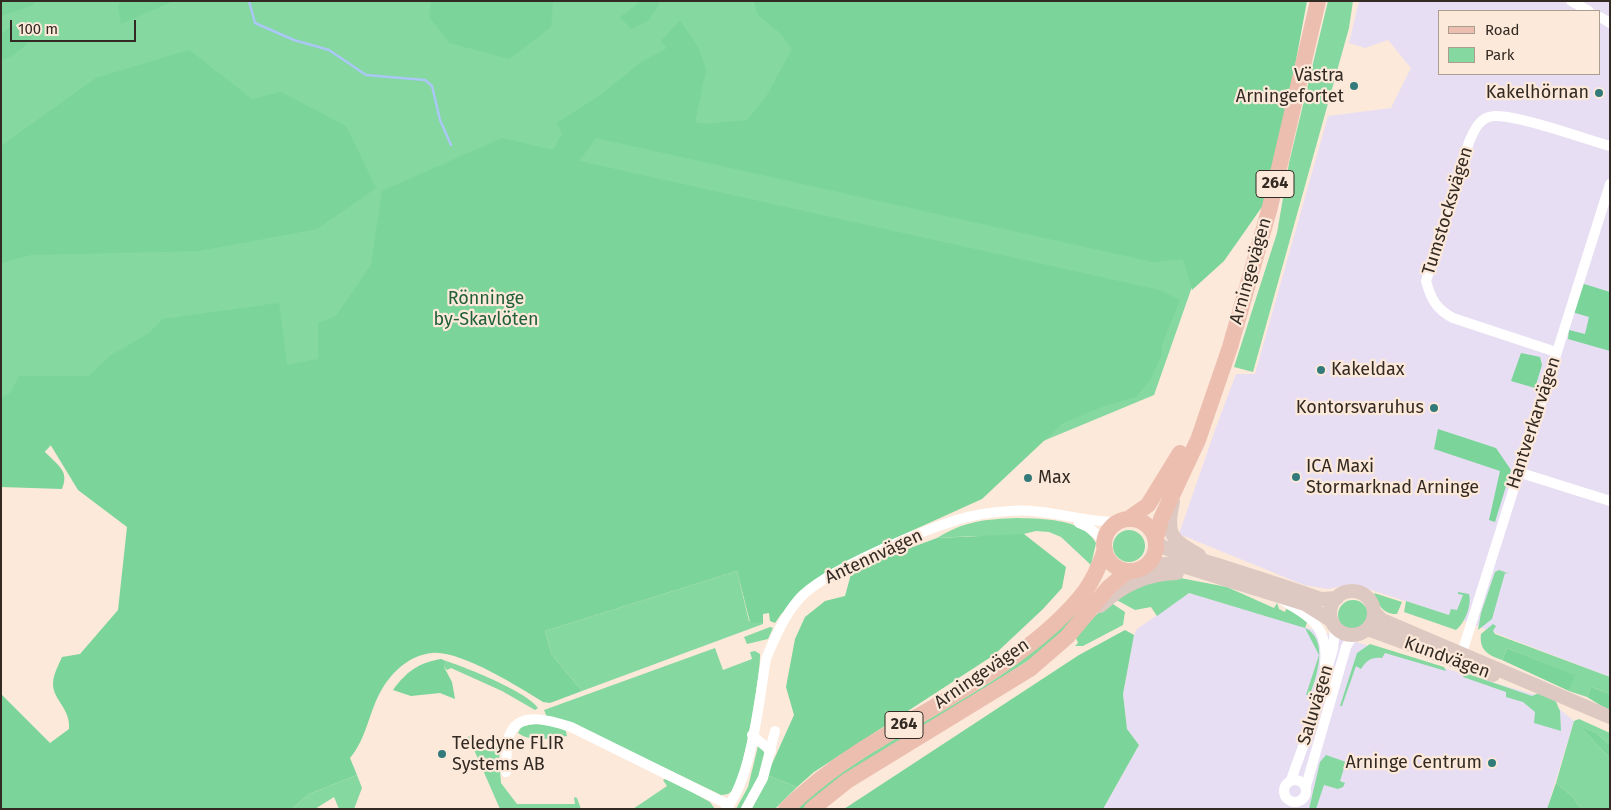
<!DOCTYPE html>
<html>
<head>
<meta charset="utf-8">
<style>
	body { margin:0 }
	#map { position:relative; width:1611px; height:810px; overflow:hidden; background:#fce9da; font-family:"Fira Sans",sans-serif }
	canvas { display:block }
	.frame { position:absolute; inset:0; border:2px solid #332a23; pointer-events:none }
	.legend { position:absolute; left:1438px; top:10px; width:162px; height:65px; box-sizing:border-box; background:#fce9da; border:1px solid #ac9d91; margin:0; padding:6px 9px; list-style:none; font-size:15px; color:#332a23 }
	.legend li { display:flex; align-items:center; gap:10px; height:25px }
	.legend b { width:25px; border:1px solid #ac9d91 }
	.scale { position:absolute; left:10px; top:20px; width:126px; height:22px; box-sizing:border-box; border:2px solid #332a23; border-top:0; padding-left:6px; font-size:15px; line-height:18px; white-space:nowrap; color:#332a23; -webkit-text-stroke:4px #fce9da; paint-order:stroke }
</style>
</head>
<body>
<div id="map">
<canvas width="1611" height="810"></canvas>
<div class="frame"></div>
<ul class="legend">
<li><b style="height:6px;background:#ecbeb0"></b>Road</li>
<li><b style="height:14px;background:#84d8a0"></b>Park</li>
</ul>
<div class="scale">100 m</div>
</div>
<script>
const c = document.querySelector('canvas').getContext('2d');
c.lineJoin = 'round';
function paint(path, color) { c.fillStyle = color; c.fill(path, 'evenodd'); }
function trace(path, color, width, dash) { c.strokeStyle = color; c.lineWidth = width; c.lineCap = dash ? 'butt' : 'round'; c.setLineDash(dash || []); c.stroke(path); }
function label(font, color, halo, rows, align = 'center') {
  c.font = font + ' "Fira Sans",sans-serif'; c.lineWidth = 4.5; c.setLineDash([]); c.textBaseline = 'middle'; c.strokeStyle = halo; c.fillStyle = color; for (const [text, x, y, turn = 0] of rows) {
    c.save(); c.translate(x, y); c.rotate((+turn || 0) * Math.PI / 180); c.textAlign = isNaN(turn) ? turn : align; if (halo) c.strokeText(text, 0, 0); c.fillText(text, 0, 0); c.restore();
  }
}
paint(new Path2D(`
	M1359,1H1610V677L1449,615L1359,586L1350,584L1328,589L1304,585L1179,534L1215,430L1236,374H1255L1328,116L1391,108L1411,68L1388,40L1365,48L1349,43ZM1440,11H1600V74H1440Z
	M1189,593L1546,698L1574,721L1547,809H1103L1139,745L1127,729L1123,694L1134,635L1137,629Z`), '#e7def3');
paint(new Path2D(`
	M1,1H1275L1238,156L1154,395L983,466L56,439C41,459 24,468 1,478Z
	M1328,1H1353L1349,28L1253,372L1234,367L1277,233L1289,163Z
	M1018,518C1043,519 1082,518 1096,543L1091,565L1061,537L1049,532L1036,531L1007,538L974,536L937,538C965,521 985,519 1018,518Z
	M1113 546a16 16 0 1 1 32 0a16 16 0 1 1-32 0Z
	M1499,570L1510,574L1505,573L1492,619L1478,630L1481,613L1495,572Z
	M737,571L749,621L763,624L582,691L552,655L545,631Z
	M1175,577L1227,587L1274,608L1277,603L1279,609L1285,612L1286,609L1301,614L1308,620L1305,628C1329,639 1317,676 1310,694L1306,695L1319,655L1305,628L1189,593L1157,616L1151,607L1135,610L1113,598L1128,587Z
	M1458,592L1469,594C1472,605 1465,623 1456,630L1404,612L1406,601L1449,615L1451,609L1457,610L1463,595L1458,594Z
	M1374,593L1402,602L1397,614C1384,615 1377,604 1374,593Z
	M1095,598L1059,635L1032,658L811,801L803,809H797C858,752 935,720 1004,673C1037,651 1063,621 1095,598Z
	M1338 615a15 15 0 1 1 30 0a15 15 0 1 1-30 0Z
	M1110,602L1125,612L1123,625L1083,646H1075L1078,643L1076,638L1090,621Z
	M1493,624L1496,626L1493,631L1495,634L1610,677V694L1591,687L1587,697L1569,691L1574,675L1507,648L1502,660C1487,655 1479,649 1481,634Z
	M770,627L773,628L768,639L747,644L744,637Z
	M1370,644L1444,667L1446,671L1385,653L1382,658C1371,657 1367,660 1361,669L1356,666L1342,706H1340L1357,653Z
	M715,648L723,670L752,659L750,652L755,651L760,654C761,673 743,779 732,791C729,794 725,795 721,795L574,724L547,717L544,710Z
	M446,661C465,667 528,692 538,708L535,710L502,691L451,668L447,670L444,667Z
	M1465,673L1532,696L1541,692L1554,697L1560,711L1561,731L1534,723L1535,712L1523,702L1506,697V692L1463,677Z
	M1579,719L1610,733V745L1595,732L1582,729L1610,758V809H1581L1573,797L1556,783L1574,721Z
	M536,723L565,728L567,736C552,738 532,743 518,733L521,727Z
	M468,736L496,746L495,740L502,744L499,758L501,783L517,804H575L574,797L577,798L581,809H500Z
	M759,742L766,756L763,768L742,809H736L748,787Z
	M1326,755L1349,763L1350,769L1344,768L1340,781L1345,783L1343,787L1338,789L1324,785L1316,809H1309L1320,762Z
	M357,775L362,788L354,809H339L334,797L315,809H292L309,794Z
	M767,775L797,787L775,809H749Z
	M667,778L710,802L715,809H633L667,786L663,780Z`), '#84d8a0');
paint(new Path2D(`
	M1,1H36L31,6L1,16Z
	M122,1H174L121,24L118,6Z
	M431,1H553L551,27L509,59L450,43L429,17Z
	M641,1H658L659,4L649,20L631,29L620,17Z
	M754,1H1307L1294,71L1264,204L1224,261L1192,290L1183,259L1153,262L596,138L579,161L1159,290L1180,300L1163,341L1161,356L1150,380L1136,397L1104,406L1063,423L982,499L878,546L826,572L797,594L795,605L782,613L775,623L770,621L769,613L763,614V624L750,622L737,571L545,631L552,655L582,691L550,703L543,702C519,687 460,650 432,653C410,655 393,671 382,689C369,711 367,738 350,758L357,775L309,794L292,809H1V694L50,743L69,729C71,709 53,700 53,684C53,675 58,666 62,657L80,654L118,610L127,527L78,490L50,444L44,451C57,465 70,470 62,489L1,487V398L10,393L19,376H89L110,356L149,333L163,319L279,303L287,365L318,359V323L336,316L371,265L382,191L502,138L553,150L562,134L557,123L602,94L640,63L667,48L661,41L680,20L699,49L706,70L695,122L706,124L747,120L766,97L792,49C787,43 781,33 774,28C761,16 758,21 754,1Z
	M27,23L38,28C28,44 18,54 1,61V35L9,27Z
	M189,50L252,99L281,92L346,126L376,188L317,229L199,251L31,255L1,263V146L96,78Z
	M1581,283L1610,292V351L1568,339L1569,330L1585,334L1589,317L1572,312Z
	M1521,353L1540,357L1542,365L1535,388L1511,381Z
	M1438,429L1496,448L1511,470L1495,522L1489,520L1500,471L1434,449Z
	M1024,534L1066,567L1062,588L1043,609L994,655L814,772L797,787L767,775L794,715L786,687L795,639L805,617L825,601L845,596L851,574L875,561L937,538Z
	M1125,630L1134,635L1123,694L1127,729L1139,745L1103,809H844L1079,655Z
	M1507,648L1575,675L1569,691L1502,660Z
	M441,659L446,661L444,667L452,682L455,699L440,693L411,696L393,690C406,672 418,663 441,659Z
	M1591,687L1610,694V711L1587,697Z
	M1581,728L1595,732L1610,745V758Z
	M1556,783L1573,797L1581,809H1547Z`), '#7bd499');
trace(new Path2D(`
	M249,1L255,23L294,40L329,50L366,75L425,80L432,86L440,120L451,145`), '#aac7f5', 2.5);
trace(new Path2D(`
	M1571,1L1589,11
	M1600,17L1610,23
	M1556,352L1453,318C1436,309 1431,299 1426,281L1469,142C1474,131 1479,117 1494,116C1516,114 1585,139 1610,146
	M1518,472L1610,501
	M1079,523L1088,527L1105,541
	M1284,601C1312,618 1329,628 1325,665
	M1460,659L1610,184
	M752,735L771,751
	M506,772C507,760 505,740 512,730C524,711 555,722 571,727L729,805
	M1284 791a11 11 0 1 1 22 0a11 11 0 1 1-22 0Z
	M1291,780L1310,727L1333,649L1335,628
	M1306,786L1346,647L1353,635
	M726,809C752,778 759,700 766,659C775,637 784,616 799,599C823,571 934,524 972,516C984,513 997,512 1009,511C1046,508 1082,522 1118,522
	M746,809L763,778L775,731`), '#fff', 10);
trace(new Path2D(`
	M1173,502C1165,535 1172,540 1199,555
	M1157,543C1176,556 1196,558 1218,565C1252,576 1287,587 1321,599L1337,598
	M1147,565L1167,564L1186,567L1305,604L1332,621
	M1330 613a22 22 0 1 1 44 0a22 22 0 1 1-44 0Z
	M1100,606C1123,585 1145,574 1177,573
	M1374,612L1382,620L1610,717
	M1367,629L1493,675`), '#dec9c2', 14);
trace(new Path2D(`
	M1128,519L1148,505L1180,453
	M1104 545a26 26 0 1 1 52 0a26 26 0 1 1-52 0Z
	M1156,539L1161,519L1198,440L1230,347L1270,207L1318,1
	M786,809C808,788 832,769 857,753C930,706 1032,660 1085,591C1094,579 1100,564 1105,550
	M812,809L847,781L1030,669L1067,637L1109,587L1128,571`), '#ecbeb0', 16);
for (const [x, y, r, color] of [
	[1354,86,5,"#327b7a"],
	[1599,93,5,"#327b7a"],
	[1321,370,5,"#327b7a"],
	[1434,408,5,"#327b7a"],
	[1296,477,5,"#327b7a"],
	[1028,478,5,"#327b7a"],
	[442,754,5,"#327b7a"],
	[1492,763,5,"#327b7a"]
]) { const dot = new Path2D(); dot.arc(x, y, r, 0, 2 * Math.PI); c.fillStyle = color; c.fill(dot); trace(dot, '#fce9da', 2); }
for (const [x, y, w] of [
	[1275,184,38],
	[904,725,38]
]) { const box = new Path2D(); box.roundRect(x - w / 2, y - 13.5, w, 27, 4); c.fillStyle = '#fce9da'; c.fill(box); trace(box, '#332a23', 1); }
label('bold 16px', '#332a23', null, [
	["264",1275,184],
	["264",904,725]
]);
label('18px', '#332a23', '#fce9da', [
	["Västra",1344,76],
	["Arningefortet",1344,97],
	["Kakelhörnan",1589,93],
	["Kakeldax",1331,370,"left"],
	["Kontorsvaruhus",1424,408],
	["ICA Maxi",1306,467,"left"],
	["Stormarknad Arninge",1306,488,"left"],
	["Max",1038,478,"left"],
	["Teledyne FLIR",452,744,"left"],
	["Systems AB",452,765,"left"],
	["Arninge Centrum",1482,763]
], 'right');
label('18px', '#332a23', '#fce9da', [
	["Tumstocksvägen",1448,211,-73],
	["Arningevägen",1251,271,-74],
	["Hantverkarvägen",1534,423,-72],
	["Antennvägen",874,557,-25],
	["Kundvägen",1447,658,20],
	["Arningevägen",982,674,-34],
	["Saluvägen",1316,705,-73]
]);
label('18px', '#1f5f39', '#fce9da', [
	["Rönninge",486,299],
	["by-Skavlöten",486,320]
]);
</script>
</body>
</html>
